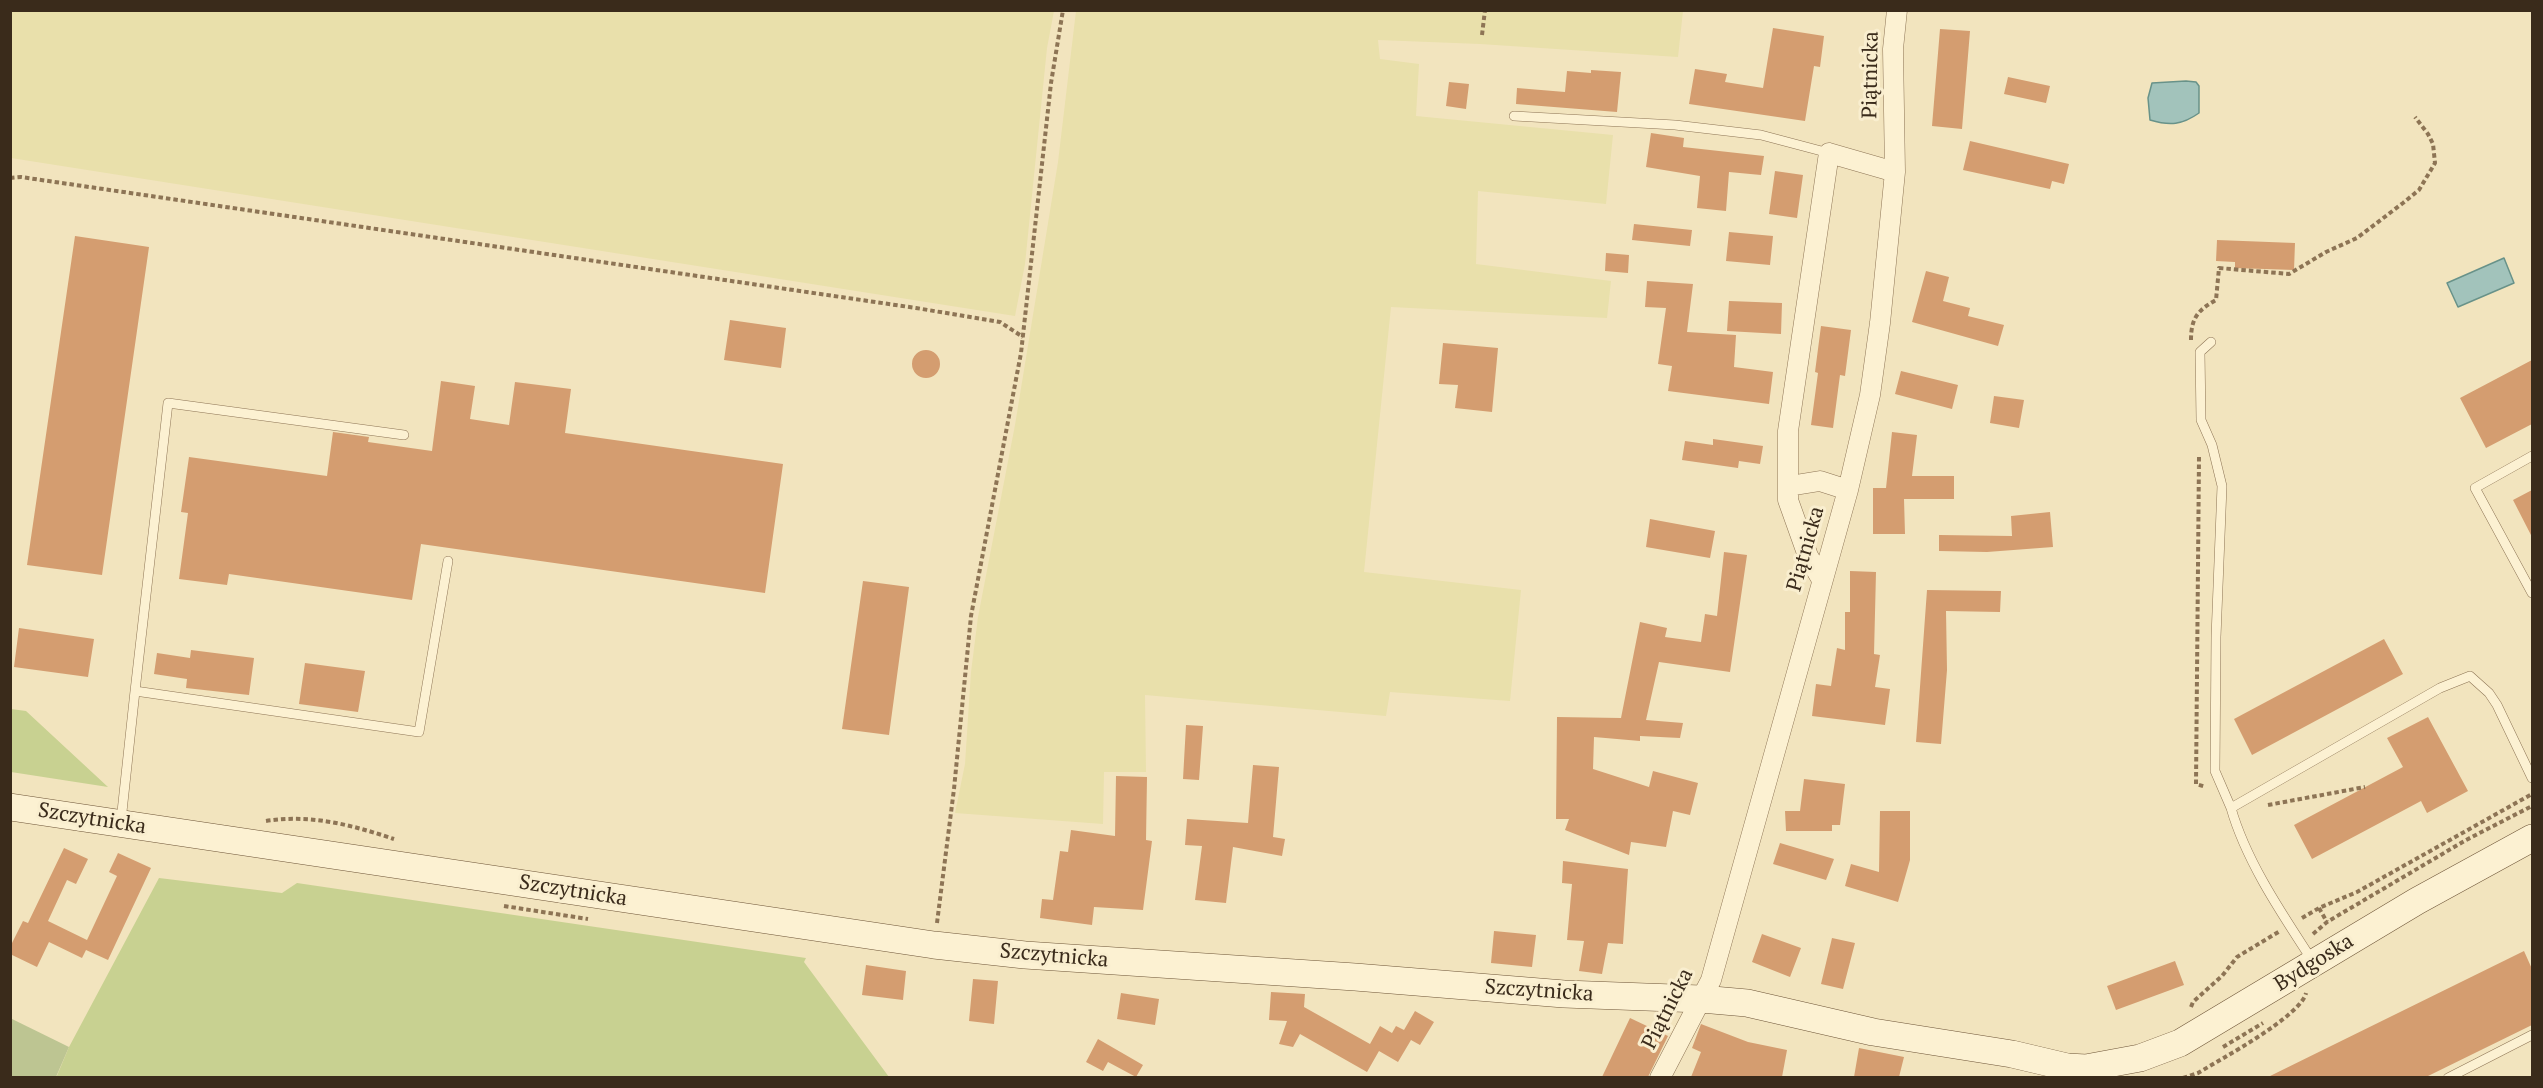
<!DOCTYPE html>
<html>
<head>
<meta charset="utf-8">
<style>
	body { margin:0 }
	#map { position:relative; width:2543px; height:1088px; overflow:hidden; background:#f2e4be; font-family:"PT Serif",serif }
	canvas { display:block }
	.frame { position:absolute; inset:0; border:12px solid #3a2b1b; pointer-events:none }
</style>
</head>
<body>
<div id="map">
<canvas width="2543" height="1088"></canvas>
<div class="frame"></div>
</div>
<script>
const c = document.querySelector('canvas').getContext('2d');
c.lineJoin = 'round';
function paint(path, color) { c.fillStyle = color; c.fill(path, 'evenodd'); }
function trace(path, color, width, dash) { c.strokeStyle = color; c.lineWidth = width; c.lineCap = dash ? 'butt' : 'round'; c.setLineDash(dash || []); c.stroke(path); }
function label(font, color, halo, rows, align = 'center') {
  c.font = font + ' "PT Serif",serif'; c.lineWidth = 6; c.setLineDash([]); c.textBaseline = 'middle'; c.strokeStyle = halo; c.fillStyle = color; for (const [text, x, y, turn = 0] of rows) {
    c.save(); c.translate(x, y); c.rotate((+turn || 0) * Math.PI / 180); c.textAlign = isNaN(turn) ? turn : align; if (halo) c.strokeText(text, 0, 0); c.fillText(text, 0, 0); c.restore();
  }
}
paint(new Path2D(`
	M10,11H1054L1047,48L1025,264L1015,316L11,158Z
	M1076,11H1683L1678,57L1480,44L1378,40L1380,59L1419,64L1416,116L1613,135L1606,204L1478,191L1476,264L1611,281L1607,318L1391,307L1364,572L1521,590L1510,701L1390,692L1386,716L1145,695L1146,772H1104L1103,824L955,813L965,764L971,672L978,617L1015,425L1058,162Z`), '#e9e0ab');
paint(new Path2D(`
	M11,709L26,711L108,787L11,772Z
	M159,878L282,893L297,883L806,958L804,962L889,1077L56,1078L69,1047Z`), '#c8d191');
paint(new Path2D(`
	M10,1018L69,1047L56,1077H11Z`), '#bdc592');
const water = new Path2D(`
	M2186,81L2196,82L2199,86V113C2182,125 2170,126 2150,120L2148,98L2152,83Z
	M2504,258L2514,283L2458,307L2447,283Z`);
paint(water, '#a2c3bb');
trace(water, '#689289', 1.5);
paint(new Path2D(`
	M1773,28L1824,36L1820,67L1814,66L1805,121L1689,104L1695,69L1727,74L1725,82L1763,88Z
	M1940,29L1970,31L1962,129L1932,126Z
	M1591,70L1621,72L1617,112L1516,104L1517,88L1565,92L1567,71L1591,73Z
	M2008,77L2050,86L2046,103L2004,94Z
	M1449,82L1469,84L1466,109L1446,106Z
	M1651,133L1684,138L1683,147L1764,156L1761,175L1729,172L1726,211L1697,208L1700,176L1646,167Z
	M1970,141L2069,164L2064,184L2052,181L2050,189L1963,170Z
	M1775,171L1803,175L1797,218L1769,214Z
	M1634,224L1692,230L1690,246L1632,240Z
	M1729,232L1773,236L1770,265L1726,261Z
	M75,236L149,247L102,575L27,565Z
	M2217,240L2295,243L2294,270L2235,268V262L2216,261Z
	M1606,253L1629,255L1628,273L1605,271Z
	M1926,271L1949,277L1943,301L1970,308L1968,316L2004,325L1998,346L1912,322Z
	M1647,281L1693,284L1687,332L1736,335L1734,367L1773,372L1769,404L1668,391L1672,366L1658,364L1666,308L1645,307Z
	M1729,301L1782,303L1781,334L1727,331Z
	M730,320L786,328L781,368L724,360Z
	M1821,326L1851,330L1845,376L1840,375L1833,428L1811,425L1818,373L1815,372Z
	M1443,343L1498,348L1492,412L1455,408L1458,385L1439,384Z
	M912 364a14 14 0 1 1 28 0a14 14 0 1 1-28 0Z
	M2532,360V424L2486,448L2460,398Z
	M1901,371L1958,385L1952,409L1895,394Z
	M441,381L475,386L470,419L509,425L515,382L571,389L565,433L783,464L765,593L421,544L412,600L229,574L227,585L179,579L188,513L181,512L189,457L327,476L333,432L369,437L368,442L432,451Z
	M1994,396L2024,400L2019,428L1990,423Z
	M1892,432L1917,435L1912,476H1954V499H1904L1905,534H1873V488H1886Z
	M1713,439L1763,446L1760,464L1739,461L1738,468L1682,460L1685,441L1713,445Z
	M2532,490V537L2513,500Z
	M2050,512L2053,547L1987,552L1939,551V535L2012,536L2011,516Z
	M1650,519L1715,531L1710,558L1646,547Z
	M1724,552L1747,555L1730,672L1659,662L1646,720L1683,723L1680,738L1640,736V741L1594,737L1593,769L1649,787L1653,771L1698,783L1690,815L1673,811L1666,847L1631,842L1629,855L1565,830L1569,819H1556L1557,717L1621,718L1640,622L1667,628L1665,637L1701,642L1705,614L1717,616Z
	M1850,571L1876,572L1874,654L1880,655L1875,687L1890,689L1885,725L1812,716L1816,684L1831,686L1837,648L1845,650V612H1850Z
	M863,581L909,587L889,735L842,729Z
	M1927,590L2001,591L2000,612L1946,611L1947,670L1941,744L1916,742Z
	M19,628L94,639L88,677L14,667Z
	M2384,639L2403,674L2252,755L2234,719Z
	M191,650L254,658L249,695L186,688L187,679L154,674L157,653L190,658Z
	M305,663L365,671L358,712L299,704Z
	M2428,717L2468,791L2427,813L2421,801L2312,859L2294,825L2403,767L2387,738Z
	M1186,725L1203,726L1199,780L1183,779Z
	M1253,765L1279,767L1273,837L1285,839L1282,856L1233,847L1226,903L1195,900L1202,846L1185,845L1187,819L1248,823Z
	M1116,776L1147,777L1146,840L1152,841L1143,910L1094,907L1092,925L1040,918L1042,899L1053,900L1060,851L1068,852L1071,830L1115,836Z
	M1804,779L1845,784L1840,825H1832V831H1786L1785,811H1800Z
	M1880,811H1910V860L1898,902L1845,886L1851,864L1879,872Z
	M1780,843L1834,859L1826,880L1773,864Z
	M64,848L88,859L76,884L67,880L48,921L87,940L117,876L109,872L118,853L151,868L108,960L86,950L82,958L49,942L37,967L10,954V947L23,921L28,923Z
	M1563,861L1628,869L1623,944L1608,943L1602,974L1579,971L1584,941L1567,940L1572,884L1562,883Z
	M1494,931L1536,935L1532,967L1491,963Z
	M1762,934L1801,948L1790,977L1752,962Z
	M1832,938L1855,943L1843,989L1821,984Z
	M2524,951L2532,969V1025L2426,1077H2268Z
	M2175,961L2184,985L2116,1010L2107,986Z
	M866,965L906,971L903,1000L862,995Z
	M973,979L998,981L994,1024L969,1021Z
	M1271,992L1305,994L1304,1007L1370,1044L1380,1026L1392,1033L1396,1026L1404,1030L1415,1011L1434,1022L1420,1045L1411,1040L1398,1062L1379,1051L1367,1072L1300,1034L1293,1047L1279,1044L1287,1021L1269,1020Z
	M1121,993L1159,999L1155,1025L1117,1019Z
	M1630,1018L1668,1036L1648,1077H1602Z
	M1701,1024L1748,1042L1787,1050L1782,1077H1691L1701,1052L1692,1048Z
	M1098,1039L1143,1065L1136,1077L1108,1062L1103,1071L1086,1062Z
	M1859,1048L1904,1057L1899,1077H1854Z`), '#d49d70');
const lane = new Path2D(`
	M1514,116L1675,125L1761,135L1829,153
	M2211,342L2200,352L2201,420L2212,445L2222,486L2216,637L2215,771L2231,808
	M2532,456L2475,488L2532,593
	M135,691L168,403L404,435
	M121,821L135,691L419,732L448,561
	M2312,960C2282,914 2246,861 2231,808L2440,688L2470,676L2489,693L2497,705L2532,778
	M2448,1078L2532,1035`);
const street = new Path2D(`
	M1789,486L1820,481L1848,490
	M1822,580L1808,556L1788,500V431L1829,153L1895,172
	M1660,1078L1711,980L1848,490L1870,395L1880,323L1895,172L1893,49L1897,10`);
const secondary = new Path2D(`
	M10,807L934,945L1025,955L1355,977L1564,994L1701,999L1747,1003L1873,1032L2012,1054L2067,1067L2086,1068L2140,1058L2180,1043L2417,901L2532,838`);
trace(lane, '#8d7455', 10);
trace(street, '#8d7455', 21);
trace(secondary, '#6e5538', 28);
trace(new Path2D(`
	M1482,35L1485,10
	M10,178L21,177L916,308L1000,322L1023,337
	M2191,340C2191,318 2198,310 2216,300L2219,268L2289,274L2326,252L2357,238L2403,203L2419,190L2435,163L2433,144L2428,134L2415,117
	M2199,457L2196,784L2206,787
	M2268,805L2365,787
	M266,821C311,814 352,825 394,839
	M504,906L588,919
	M2319,908L2327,922
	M2302,918L2319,908L2357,892L2532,794
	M937,923L954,789L971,616L1021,353L1051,83L1063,10
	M2313,934L2327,922L2466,840L2532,806
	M2191,1007L2193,1002L2222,976L2237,957L2280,931
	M2223,1047L2263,1023
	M2183,1078L2198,1073C2221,1059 2301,1016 2306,993`), '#8d7455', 4, [4.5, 3]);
trace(lane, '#fcf1d2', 9);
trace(street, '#fcf1d2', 20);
trace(secondary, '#fcf1d2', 27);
label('21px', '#3a2b1b', '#f9eecf', [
	["Piątnicka",1871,75,-89],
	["Piątnicka",1806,549,-74],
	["Szczytnicka",92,819,9],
	["Szczytnicka",573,891,9],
	["Szczytnicka",1054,956,5],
	["Bydgoska",2314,963,-32],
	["Szczytnicka",1539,991,4],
	["Piątnicka",1668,1009,-63]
]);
</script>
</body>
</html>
